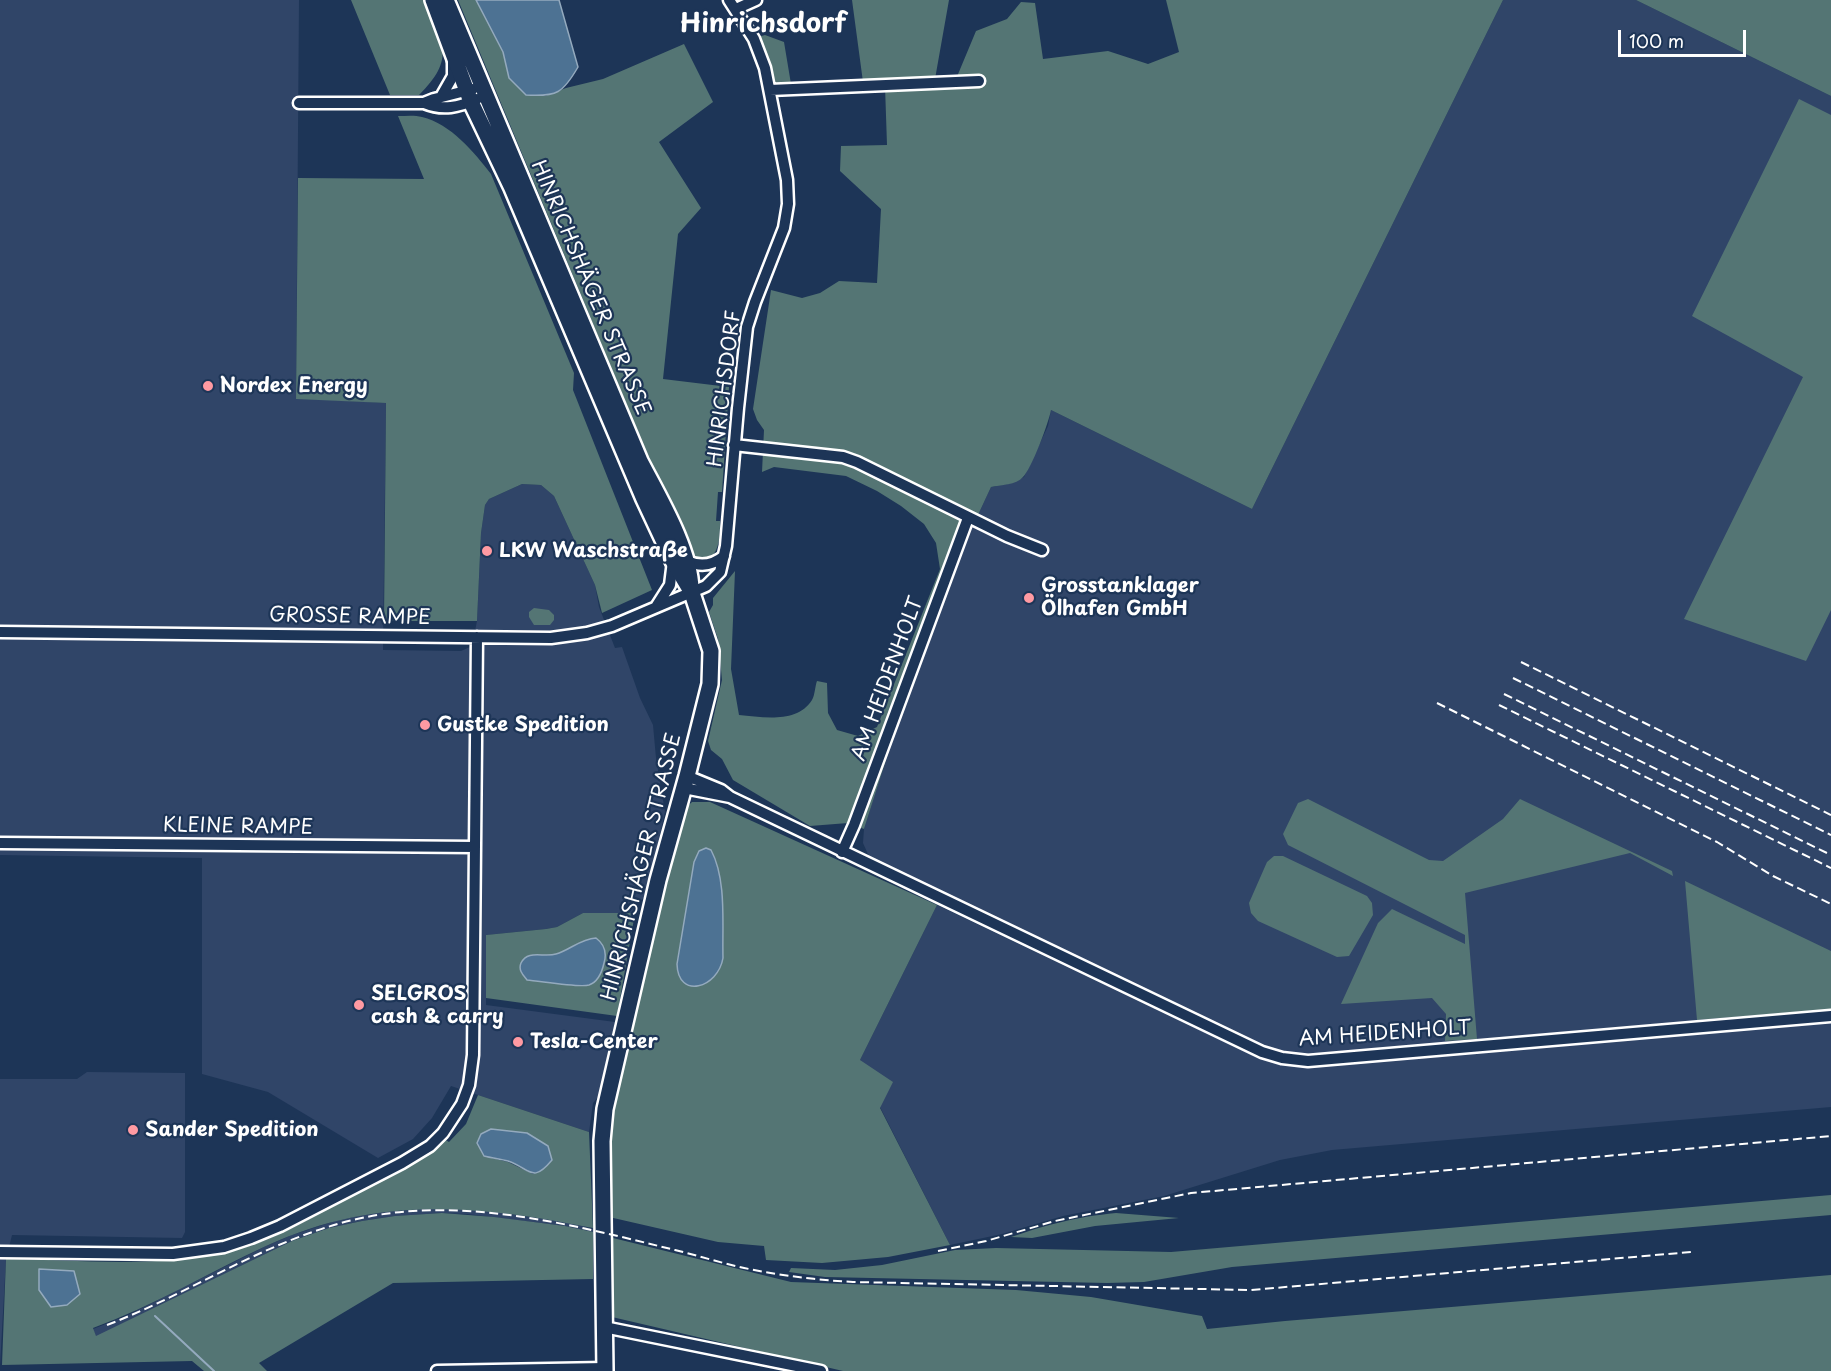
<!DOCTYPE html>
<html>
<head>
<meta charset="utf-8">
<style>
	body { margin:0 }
	#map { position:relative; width:1831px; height:1371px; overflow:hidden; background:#1d3557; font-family:"Playpen Sans",sans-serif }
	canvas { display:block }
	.scale { position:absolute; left:1618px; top:30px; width:128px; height:27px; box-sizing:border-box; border:3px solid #fff; border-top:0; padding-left:8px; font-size:18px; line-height:21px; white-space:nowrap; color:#fff; -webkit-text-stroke:4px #1d3557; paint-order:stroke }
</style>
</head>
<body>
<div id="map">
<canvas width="1831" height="1371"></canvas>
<div class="scale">100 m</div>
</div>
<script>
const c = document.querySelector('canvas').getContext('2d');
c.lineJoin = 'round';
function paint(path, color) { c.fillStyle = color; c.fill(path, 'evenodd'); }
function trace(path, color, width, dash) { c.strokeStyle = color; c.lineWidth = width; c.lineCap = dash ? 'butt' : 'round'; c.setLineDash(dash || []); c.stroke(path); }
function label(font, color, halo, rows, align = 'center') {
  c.font = font + ' "Playpen Sans",sans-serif'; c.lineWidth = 4.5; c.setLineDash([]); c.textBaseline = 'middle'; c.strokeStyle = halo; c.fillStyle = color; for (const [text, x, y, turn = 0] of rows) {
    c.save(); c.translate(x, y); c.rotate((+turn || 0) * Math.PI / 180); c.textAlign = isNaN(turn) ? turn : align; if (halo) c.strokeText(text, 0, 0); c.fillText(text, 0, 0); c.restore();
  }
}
paint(new Path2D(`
	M0,0H299L296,398L386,403L383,650L461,651L472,646L477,621L481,533L485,505L489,499L522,484L541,485L554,496L595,585L599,607L615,648L622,647L640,698L653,725L656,758L665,812L646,896L639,902L635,913H583L557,927L546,929L486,935V1005L615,1022L598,1097L593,1103L589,1132L451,1086L432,1118L413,1139L378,1158L268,1092L202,1074V858L0,855Z
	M1503,0H1636L1831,96V1011L1593,1029L1314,1055L1288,1053L1262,1046L871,861L863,843L864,829L916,666L958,558L991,487L1008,484L1024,477L1048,426L1051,410L1252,509Z
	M937,905L1256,1057L1279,1063L1307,1067L1831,1021V1107L1332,1150L1280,1160L1164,1196L1063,1216L1002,1234L950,1245L880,1107L860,1060Z
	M87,1072L185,1073V1232L182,1238L12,1235L6,1259L0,1366V1079H77Z
	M442,1208L494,1212L564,1222L599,1230V1234L565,1226L467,1214L442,1213L395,1216L362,1221L329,1228L292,1241L96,1337L93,1329L126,1316L266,1246L292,1235L335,1221L375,1212Z`), '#304568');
paint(new Path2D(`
	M351,0H427C443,42 456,59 419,95H390Z
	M458,0H476L503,52L509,78L545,96L566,88L603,79L684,44L713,102L659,142L701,208L678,234L663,379L729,387L722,492H718L716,521H720C720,535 720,549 710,559H696L689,554Z
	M852,0H949L935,79H956L976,31L1007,19L1021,2L1035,3L1043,59L1108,51L1148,64L1179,52L1166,0H1503L1252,509L1051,410C1049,422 1031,470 1023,477C1016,485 1001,485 991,487L958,558L916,666L864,829L848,823L810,826L733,780L722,759L711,750L708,741L722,680L718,639L709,612L713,605V598L735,571L731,669L739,715C762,717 797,724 812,700C815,695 815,686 817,681L827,683L828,713L837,730L858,736L877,727L940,569L936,543L924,524L901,506L877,491L846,476L774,467L762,472L764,430L757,420L753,409L771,290L802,298L820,293L839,281L877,283L881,209L840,171L841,146L887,145L885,86L863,82Z
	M1636,0H1831V96Z
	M765,35L784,42L791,84H773L767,57L758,37Z
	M1799,99L1831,115V610L1806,661L1684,619L1803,377L1692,316Z
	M398,116C406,116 415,115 422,117C451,124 474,152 491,174L574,373L573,390L652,590L602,613L595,585L554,496L541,485L522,484L489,499L485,505L481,533L477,621H384L386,403L296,399L298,178L424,179Z
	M534,608L549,610L554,615V620L550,625H534L529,617V612Z
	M1308,799L1429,860L1443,861L1503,819L1520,799L1672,871L1673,876L1630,853L1465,893L1477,1039L1445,1041L1446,1014L1432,998L1341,1004L1378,923L1392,909L1465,944V935L1288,845L1283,834L1298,803Z
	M692,802H710L937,905L860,1060L893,1082L880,1108L950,1245L888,1257L822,1263L766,1260L764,1246L718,1242L609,1217V1107L681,812Z
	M1274,856H1283L1367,896L1372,903L1373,915L1349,956L1337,957L1258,921L1251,913L1249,903L1267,862Z
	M1685,881L1831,951V1009L1697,1020Z
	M583,913H635L617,1016L486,998V935L546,929L557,927ZM596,938L522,974C520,967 520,961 527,957C535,952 546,957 555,955C570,950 580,939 596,938Z
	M478,1095L589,1132L593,1228C478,1205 376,1195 266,1246C208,1273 153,1306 93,1328L96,1336L292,1241L329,1228L362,1221L395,1216L442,1213L494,1217L565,1226L593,1232V1279L393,1283L259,1363L267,1371H204L192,1361L2,1365L6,1259C81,1260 167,1269 239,1249C277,1239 312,1217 347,1199C381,1181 416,1166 444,1139L449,1142L466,1124ZM484,1156L552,1160L533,1174L508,1162Z
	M1831,1195V1215L1232,1267L1144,1282L1107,1283L825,1277L789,1272L791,1268L835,1270L882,1265L955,1250L996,1248L1171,1252Z
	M1116,1213L1179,1218L1095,1226L1032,1238L1011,1237C1049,1224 1076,1217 1116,1213Z
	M609,1237L791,1282L1016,1290L1091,1297L1202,1316L1207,1329L1285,1321L1831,1275V1371H843L612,1317L610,1307Z`), '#547574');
const water = new Path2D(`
	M476,0H559L578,67C563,93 557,97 526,95L509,78L503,52Z
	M706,848L711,850C727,880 722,925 723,958C718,988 678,1000 677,964L694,862L699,851Z
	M596,938C604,944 607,953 604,963C602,972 598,982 589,985C579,988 540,981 527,980C523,975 518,970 521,963C528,949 544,958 556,954C570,950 580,939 596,938Z
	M491,1129L527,1133L548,1146L552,1160C532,1184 531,1169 508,1161C500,1159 492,1158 484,1156L477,1143L481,1134Z
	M39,1269L74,1271L80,1294L67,1305L51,1307L39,1290Z`);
paint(water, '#4d7293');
trace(water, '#94aabe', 1.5);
trace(new Path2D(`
	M155,1316L214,1371`), '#94aabe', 2);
const street = new Path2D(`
	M736,9L756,0
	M770,90L979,81
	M441,97L453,76V61
	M299,103H424C443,111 459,107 477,99
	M424,103L434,99L473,89
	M734,445L843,457L857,462L1007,536L1042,550
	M687,561C700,567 712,566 724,556
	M656,607L670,585L673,561
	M0,632L551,638L587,633L612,626L706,586L720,572L726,546L738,408L747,327L755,302L784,228L788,204L787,180L765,68L754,39L729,0
	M687,776L721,790L730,797L1262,1052L1282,1058L1308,1061L1831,1016
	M684,788L730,797
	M0,843L475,847
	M842,852L854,825L968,518
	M0,1252L173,1254L224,1247L251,1238L280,1226L402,1163L430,1146L443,1133L462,1104L469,1085L473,1055L477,637
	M604,1327L821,1371
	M437,1371L605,1368`);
const secondary = new Path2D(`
	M433,0L471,102L512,188L644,499L673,561L692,593L711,651L710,684L687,776L658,880L605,1109L602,1141L605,1371
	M446,0L640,461C658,496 690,549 691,589`);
trace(street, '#fff', 15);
trace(secondary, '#fff', 20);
trace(street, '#1d3557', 10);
trace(secondary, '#1d3557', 15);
trace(new Path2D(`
	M1521,662L1831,815
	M1513,678L1831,835
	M1504,694L1831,855
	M1437,703L1717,842L1773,876L1831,904
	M1499,705L1831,868
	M938,1251L986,1241L1055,1221L1191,1193L1831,1136
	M107,1325C193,1292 266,1240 357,1219C462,1195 573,1225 675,1250C700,1256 724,1264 749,1269C784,1276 818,1280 853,1282L1251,1290L1691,1252`), '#fff', 2, [9, 4.5]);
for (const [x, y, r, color] of [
	[208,386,6,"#ff9aa2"],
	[487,551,6,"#ff9aa2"],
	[1029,598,6,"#ff9aa2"],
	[425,725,6,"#ff9aa2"],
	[359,1005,6,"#ff9aa2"],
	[518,1042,6,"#ff9aa2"],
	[133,1130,6,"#ff9aa2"]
]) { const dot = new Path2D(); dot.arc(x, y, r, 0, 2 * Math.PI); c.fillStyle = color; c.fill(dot); trace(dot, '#1d3557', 2); }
label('20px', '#fff', '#1d3557', [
	["HINRICHSHÄGER STRASSE",590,288,67],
	["HINRICHSDORF",725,389,-83],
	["GROSSE RAMPE",350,617,1],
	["AM HEIDENHOLT",888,679,-70],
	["KLEINE RAMPE",238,827,1],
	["HINRICHSHÄGER STRASSE",642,867,-76],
	["AM HEIDENHOLT",1385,1034,-4]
]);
label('bold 20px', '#fff', '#1d3557', [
	["Nordex Energy",220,386],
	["LKW Waschstraße",499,551],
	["Grosstanklager",1041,586],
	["Ölhafen GmbH",1041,609],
	["Gustke Spedition",437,725],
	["SELGROS",371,994],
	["cash & carry",371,1017],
	["Tesla-Center",530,1042],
	["Sander Spedition",145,1130]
], 'left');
label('bold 26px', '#fff', '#1d3557', [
	["Hinrichsdorf",763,25]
]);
</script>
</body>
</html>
